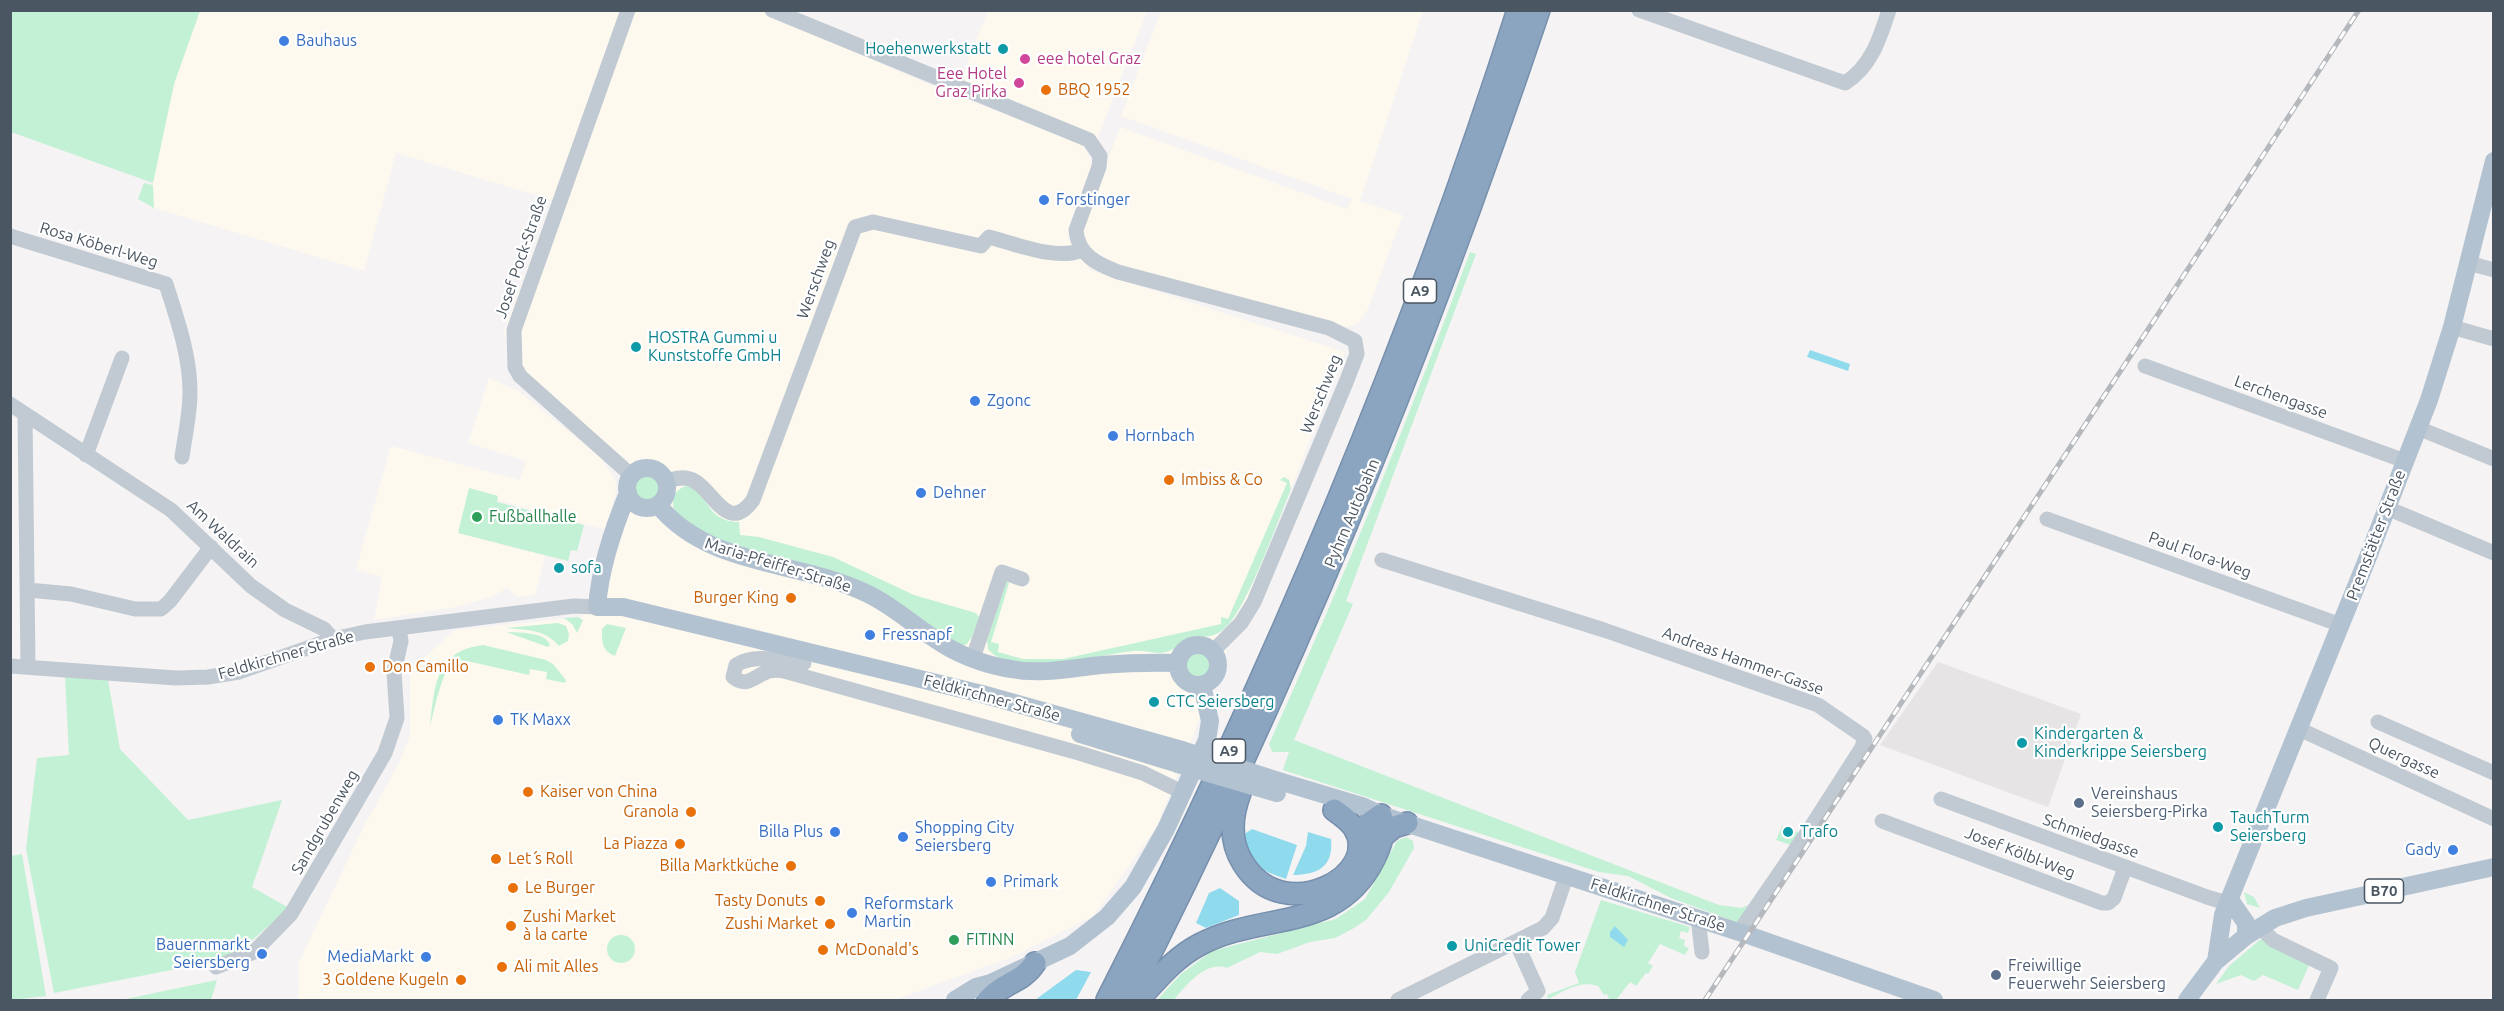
<!DOCTYPE html>
<html>
<head>
<meta charset="utf-8">
<style>
	body { margin:0 }
	#map { position:relative; width:2504px; height:1011px; overflow:hidden; background:#f5f3f3; font-family:Ubuntu,sans-serif }
	canvas { display:block }
	.frame { position:absolute; inset:0; border:12px solid #4a5661; pointer-events:none }
</style>
</head>
<body>
<div id="map">
<canvas width="2504" height="1011"></canvas>
<div class="frame"></div>
</div>
<script>
const c = document.querySelector('canvas').getContext('2d');
c.lineJoin = 'round';
function paint(path, color) { c.fillStyle = color; c.fill(path, 'evenodd'); }
function trace(path, color, width, dash) { c.strokeStyle = color; c.lineWidth = width; c.lineCap = dash ? 'butt' : 'round'; c.setLineDash(dash || []); c.stroke(path); }
function label(font, color, halo, rows, align = 'center') {
  c.font = font + ' Ubuntu,sans-serif'; c.lineWidth = 4.5; c.setLineDash([]); c.textBaseline = 'middle'; c.strokeStyle = halo; c.fillStyle = color; for (const [text, x, y, turn = 0] of rows) {
    c.save(); c.translate(x, y); c.rotate((+turn || 0) * Math.PI / 180); c.textAlign = isNaN(turn) ? turn : align; if (halo) c.strokeText(text, 0, 0); c.fillText(text, 0, 0); c.restore();
  }
}
paint(new Path2D(`
	M200,11H764L918,80L1083,145L1092,162L1068,238L1090,270L1345,352L1157,826L1093,916L1012,957L894,1000H299L298,964L363,828L399,763L410,736V670L455,630L582,617L628,461L524,377L504,332L552,200L396,153L364,271L154,208L153,183L174,84Z
	M988,11H1147L1097,140L959,84Z
	M1161,11H1423L1360,201L1403,215L1368,309L1357,324L1345,327L1120,266L1108,261L1089,249L1082,230L1120,127L1347,209L1352,199L1121,116Z
	M489,378L520,392L602,459L614,478L617,487L606,530L497,500L498,496L470,488L458,533L545,556L535,595L518,597L507,588L492,597L456,607L374,620L382,577L356,569L391,446L520,480L526,461L468,443Z`), '#fdf9ef');
paint(new Path2D(`
	M1938,662L2081,714L2048,807L1880,745Z`), '#e6e4e5');
paint(new Path2D(`
	M11,10L200,11L174,84L153,183L11,132Z
	M144,183L153,185L154,208L138,199Z
	M1470,252L1476,254L1346,601L1353,604L1294,740L1719,905L1741,908L1748,905L1739,923L1671,898L1628,876L1599,872L1283,770L1289,752H1272L1269,744C1342,582 1409,419 1470,252Z
	M632 488a15 15 0 1 1 30 0a15 15 0 1 1-30 0Z
	M1284,477L1289,480L1291,489C1278,520 1247,610 1224,629C1213,639 1203,635 1190,639C1181,642 1175,650 1166,652C1156,655 1145,650 1134,651C1101,654 1011,679 988,649L987,640L1006,582L1009,583L991,642L999,644L998,652L1023,659H1063L1221,624V617L1228,619L1287,483L1280,480Z
	M685,486C710,488 703,522 739,522L740,535L759,537L833,557L914,595L976,613L979,617L972,637L966,645H962L744,548L707,536L675,511C670,500 674,491 685,486Z
	M469,488L498,496L497,502L584,525L577,551L571,550L568,561L458,533Z
	M578,617L583,620L577,633L572,624L564,618Z
	M558,623L566,626L569,634L568,641L559,646C545,629 526,630 506,628Z
	M607,624L626,628L615,656C602,651 602,642 602,629Z
	M506,632C519,633 545,631 550,645L548,647Z
	M483,645L546,660L553,664L566,680L565,683L546,679L547,672L530,669L529,675L467,661C461,660 457,660 452,664C441,673 435,710 430,725C435,686 435,651 483,645Z
	M1184 665a14 14 0 1 1 28 0a14 14 0 1 1-28 0Z
	M65,677L108,680L120,749L188,820L282,800L252,887L289,908L232,958L54,993L26,849L37,758L69,755Z
	M1782,826L1799,833L1791,845L1776,840Z
	M1406,837L1413,841L1414,848L1389,892L1366,920L1354,928L1335,938L1310,942L1277,954L1260,952L1227,968C1206,960 1186,985 1174,1000H1157L1180,975L1212,951L1336,919L1365,899L1397,841Z
	M22,854L46,996L11,1000V856Z
	M2244,892L2254,897L2260,908L2247,904Z
	M1601,900L1690,927L1688,933L1681,931L1679,938L1685,940L1684,946L1689,948L1685,955L1660,944L1648,963L1653,966L1648,974L1646,973L1636,986L1630,982L1616,1000H1607L1609,999L1607,994L1604,995L1598,986C1579,980 1565,991 1548,999L1547,995L1579,983L1575,972Z
	M607 949a14 14 0 1 1 28 0a14 14 0 1 1-28 0Z
	M2262,938L2311,961L2298,990L2263,975L2254,981L2241,975L2216,984L2229,966Z
	M217,980L211,1000H121Z`), '#c3f1d5');
paint(new Path2D(`
	M1810,350L1850,364L1848,371L1807,357Z
	M1252,829L1297,845L1286,879C1259,870 1250,864 1240,837Z
	M1308,832L1331,839C1334,867 1317,875 1293,875L1306,846Z
	M1220,888L1239,901V915L1206,928L1196,923L1209,893Z
	M1615,926L1628,940L1624,947L1610,937V932Z
	M1076,970L1091,972L1076,1000H1035Z`), '#90daee');
const highway = new Path2D(`
	M1240,793C1231,817 1229,841 1243,863C1284,930 1384,873 1354,828C1349,820 1341,815 1334,810
	M1382,837L1394,827L1407,823
	M988,1000C1003,982 1022,983 1035,963
	M1107,1000C1269,682 1409,351 1518,10
	M1127,1000C1290,682 1425,350 1539,10
	M1138,1000C1157,980 1174,958 1199,945C1261,911 1337,934 1374,859C1381,845 1386,831 1381,815L1368,824L1359,847`);
trace(highway, '#7690ad', 24);
trace(new Path2D(`
	M628,10L514,330L515,367L520,376L632,476
	M772,10L1089,140L1100,156L1099,167L1076,230C1078,255 1097,264 1118,272L1329,328L1355,341L1357,354L1347,380L1254,602L1241,623L1213,651
	M1639,10L1845,83C1871,67 1880,38 1889,10
	M10,236L166,284C177,319 190,355 190,392C190,414 185,435 182,457
	M2468,263L2494,270
	M2452,327L2494,339
	M2145,366L2405,461
	M10,404L171,510L251,586L285,610L324,629L333,639
	M25,415L28,667
	M2418,428L2494,459
	M86,455L122,358
	M666,481C674,479 682,476 690,479C713,486 726,537 753,500L855,227L873,222L981,246L989,237C1016,244 1056,261 1082,250
	M2387,508L2494,553
	M2047,519L2341,625
	M1382,560L1604,630L1818,705L1863,736L1865,739L1861,749L1809,830L1739,932
	M28,590L71,594L135,609H161L170,601L211,547
	M973,658L1002,572L1022,579
	M804,663C782,661 755,653 736,665L733,677C748,689 755,675 769,671C774,670 779,670 784,671L1079,753L1143,773L1184,793
	M10,666L176,678L208,677L239,672L333,639L365,632L574,606L597,607
	M2378,722L2494,773
	M2299,729L2494,819
	M1941,799L2207,897L2220,901L2230,900
	M1882,821L2102,903H2108L2114,898L2125,868
	M1698,918L1702,952
	M2260,927L2273,940L2331,968L2317,1000
	M1516,942L1538,991L1528,1000
	M216,967L254,952L291,914L385,753L397,718L394,672L401,641L399,628
	M1398,1000L1543,928L1552,918L1567,874`), '#c1cad2', 15);
trace(new Path2D(`
	M627 488a20 20 0 1 1 40 0a20 20 0 1 1-40 0Z
	M658,505C711,569 798,559 868,594C891,605 910,622 932,637C954,653 983,665 1011,669C1041,675 1071,668 1101,665C1127,663 1152,662 1178,663
	M597,607H623L982,694L1182,750
	M597,607C600,567 613,529 628,493
	M1178 665a20 20 0 1 1 40 0a20 20 0 1 1-40 0Z
	M1080,734L1178,764
	M1282,782L1362,806L1381,815L1748,935L1934,1000
	M2230,900L2246,923V936
	M2216,961L2223,915L2366,562L2429,400L2452,327L2494,161
	M955,1000L976,987L991,983L1070,946L1107,917L1133,887L1166,829L1207,740L1210,721L1202,685
	M2187,1000L2216,961L2246,936L2275,918L2306,908L2494,867`), '#b3c2d1', 18);
trace(highway, '#8ba5c1', 21);
const rail = new Path2D(`
	M1705,1000L2359,10`);
trace(rail, '#b5b8bd', 5);
trace(rail, '#fff', 3, [9]);
trace(new Path2D(`
	M1182,750L1282,782
	M1178,764L1277,793`), '#b3c2d1', 18);
for (const [x, y, r, color] of [
	[284,41,6,"#3f7fe0"],
	[1003,49,6,"#0f9aa8"],
	[1025,59,6,"#d1479c"],
	[1019,83,6,"#d1479c"],
	[1046,90,6,"#e8710a"],
	[1044,200,6,"#3f7fe0"],
	[636,347,6,"#0f9aa8"],
	[975,401,6,"#3f7fe0"],
	[1113,436,6,"#3f7fe0"],
	[1169,480,6,"#e8710a"],
	[921,493,6,"#3f7fe0"],
	[477,517,6,"#2e9e5b"],
	[559,568,6,"#0f9aa8"],
	[791,598,6,"#e8710a"],
	[870,635,6,"#3f7fe0"],
	[370,667,6,"#e8710a"],
	[1154,702,6,"#0f9aa8"],
	[498,720,6,"#3f7fe0"],
	[2022,743,6,"#0f9aa8"],
	[528,792,6,"#e8710a"],
	[2079,803,6,"#5c6f8a"],
	[691,812,6,"#e8710a"],
	[2218,827,6,"#0f9aa8"],
	[835,832,6,"#3f7fe0"],
	[1788,832,6,"#0f9aa8"],
	[903,837,6,"#3f7fe0"],
	[680,844,6,"#e8710a"],
	[2453,850,6,"#3f7fe0"],
	[496,859,6,"#e8710a"],
	[791,866,6,"#e8710a"],
	[991,882,6,"#3f7fe0"],
	[513,888,6,"#e8710a"],
	[820,901,6,"#e8710a"],
	[852,913,6,"#3f7fe0"],
	[830,924,6,"#e8710a"],
	[511,926,6,"#e8710a"],
	[954,940,6,"#2e9e5b"],
	[1452,946,6,"#0f9aa8"],
	[823,950,6,"#e8710a"],
	[262,954,6,"#3f7fe0"],
	[426,957,6,"#3f7fe0"],
	[502,967,6,"#e8710a"],
	[1996,975,6,"#5c6f8a"],
	[461,980,6,"#e8710a"]
]) { const dot = new Path2D(); dot.arc(x, y, r, 0, 2 * Math.PI); c.fillStyle = color; c.fill(dot); trace(dot, '#fff', 2); }
for (const [x, y, w] of [
	[1420,291,33],
	[1229,751,33],
	[2384,891,39]
]) { const box = new Path2D(); box.roundRect(x - w / 2, y - 12, w, 24, 4.5); c.fillStyle = '#fff'; c.fill(box); trace(box, '#4a5661', 1.5); }
label('bold 15px', '#4a5661', null, [
	["A9",1420,291],
	["A9",1229,751],
	["B70",2384,891]
]);
label('16px', '#366cbe', '#fff', [
	["Bauhaus",296,41],
	["Forstinger",1056,200],
	["Zgonc",987,401],
	["Hornbach",1125,436],
	["Dehner",933,493],
	["Fressnapf",882,635],
	["TK Maxx",510,720],
	["Shopping City",915,828],
	["Seiersberg",915,846],
	["Billa Plus",823,832,"right"],
	["Gady",2441,850,"right"],
	["Primark",1003,882],
	["Reformstark",864,904],
	["Martin",864,922],
	["Bauernmarkt",250,945,"right"],
	["Seiersberg",250,963,"right"],
	["MediaMarkt",414,957,"right"]
], 'left');
label('16px', '#0d838f', '#fff', [
	["Hoehenwerkstatt",991,49,"right"],
	["HOSTRA Gummi u",648,338],
	["Kunststoffe GmbH",648,356],
	["sofa",571,568],
	["CTC Seiersberg",1166,702],
	["Kindergarten &",2034,734],
	["Kinderkrippe Seiersberg",2034,752],
	["TauchTurm",2230,818],
	["Seiersberg",2230,836],
	["Trafo",1800,832],
	["UniCredit Tower",1464,946]
], 'left');
label('16px', '#b23c85', '#fff', [
	["eee hotel Graz",1037,59],
	["Eee Hotel",1007,74,"right"],
	["Graz Pirka",1007,92,"right"]
], 'left');
label('16px', '#c56008', '#fff', [
	["BBQ 1952",1058,90],
	["Imbiss & Co",1181,480],
	["Burger King",779,598,"right"],
	["Don Camillo",382,667],
	["Kaiser von China",540,792],
	["Granola",679,812,"right"],
	["La Piazza",668,844,"right"],
	["Let ́s Roll",508,859],
	["Billa Marktküche",779,866,"right"],
	["Le Burger",525,888],
	["Tasty Donuts",808,901,"right"],
	["Zushi Market",523,917],
	["à la carte",523,935],
	["Zushi Market",818,924,"right"],
	["McDonald's",835,950],
	["Ali mit Alles",514,967],
	["3 Goldene Kugeln",449,980,"right"]
], 'left');
label('16px', '#4a5661', '#fff', [
	["Rosa Köberl-Weg",99,245,17],
	["Josef Pock-Straße",521,257,-71],
	["Werschweg",816,279,-70],
	["Werschweg",1321,394,-68],
	["Lerchengasse",2281,397,20],
	["Pyhrn Autobahn",1352,513,-67],
	["Am Waldrain",223,534,43],
	["Premstätter Straße",2376,535,-69],
	["Paul Flora-Weg",2200,555,20],
	["Maria-Pfeiffer-Straße",778,565,17],
	["Feldkirchner Straße",286,655,-16],
	["Andreas Hammer-Gasse",1743,661,20],
	["Feldkirchner Straße",992,698,15],
	["Quergasse",2404,758,25],
	["Sandgrubenweg",325,822,-60],
	["Schmiedgasse",2091,836,20],
	["Josef Kölbl-Weg",2020,853,21],
	["Feldkirchner Straße",1658,905,18]
]);
label('16px', '#27864d', '#fff', [
	["Fußballhalle",489,517],
	["FITINN",966,940]
], 'left');
label('16px', '#4e5e75', '#fff', [
	["Vereinshaus",2091,794],
	["Seiersberg-Pirka",2091,812],
	["Freiwillige",2008,966],
	["Feuerwehr Seiersberg",2008,984]
], 'left');
</script>
</body>
</html>
